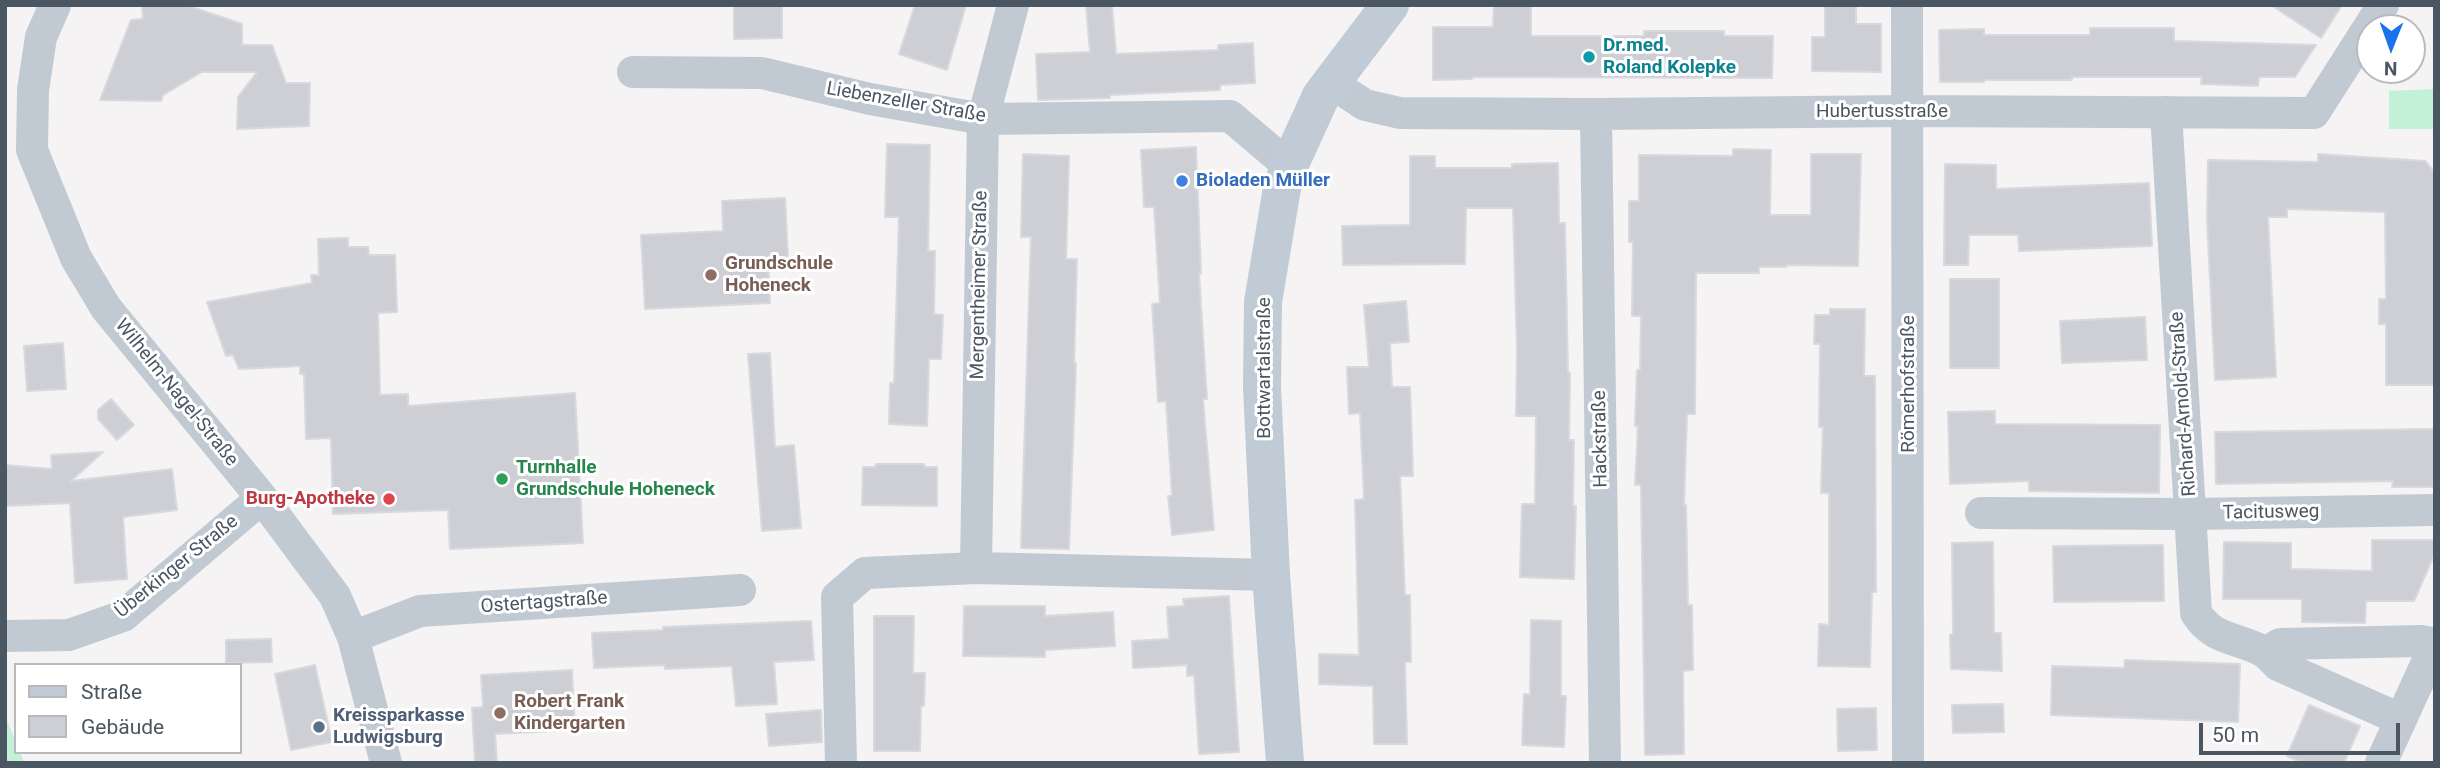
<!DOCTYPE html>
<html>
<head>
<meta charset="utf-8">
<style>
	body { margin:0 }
	#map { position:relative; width:2440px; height:768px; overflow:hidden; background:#f5f3f3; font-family:Roboto,sans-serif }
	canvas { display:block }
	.frame { position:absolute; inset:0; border:7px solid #4a5661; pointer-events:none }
	.legend { position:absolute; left:14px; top:663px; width:228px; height:91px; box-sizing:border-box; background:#fff; border:2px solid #b7bbc0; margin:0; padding:9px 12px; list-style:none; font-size:21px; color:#4a5661 }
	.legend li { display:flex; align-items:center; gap:14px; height:35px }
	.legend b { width:35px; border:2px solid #b7bbc0 }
	.north { position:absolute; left:2356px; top:14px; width:70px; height:70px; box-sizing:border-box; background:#fff; border:2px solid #b7bbc0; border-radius:50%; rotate:181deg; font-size:19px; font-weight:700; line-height:28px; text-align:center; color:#4a5661 }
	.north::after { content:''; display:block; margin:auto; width:24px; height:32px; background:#1a73e8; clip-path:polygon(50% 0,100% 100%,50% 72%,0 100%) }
	.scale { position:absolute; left:2199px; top:723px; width:201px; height:32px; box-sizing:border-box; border:4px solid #4a5661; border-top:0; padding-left:9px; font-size:21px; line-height:24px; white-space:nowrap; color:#4a5661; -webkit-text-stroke:5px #fff; paint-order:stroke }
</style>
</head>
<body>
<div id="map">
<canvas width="2440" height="768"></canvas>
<div class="frame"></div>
<ul class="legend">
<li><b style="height:9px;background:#c1cbd6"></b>Straße</li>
<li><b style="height:19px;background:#cdcfd5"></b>Gebäude</li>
</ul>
<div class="north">N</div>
<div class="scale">50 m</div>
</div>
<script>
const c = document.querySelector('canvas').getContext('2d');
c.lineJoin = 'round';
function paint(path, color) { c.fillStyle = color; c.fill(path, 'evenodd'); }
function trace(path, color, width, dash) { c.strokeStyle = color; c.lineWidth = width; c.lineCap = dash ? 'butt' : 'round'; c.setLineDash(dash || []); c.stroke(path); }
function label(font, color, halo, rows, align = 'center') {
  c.font = font + ' Roboto,sans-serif'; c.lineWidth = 6; c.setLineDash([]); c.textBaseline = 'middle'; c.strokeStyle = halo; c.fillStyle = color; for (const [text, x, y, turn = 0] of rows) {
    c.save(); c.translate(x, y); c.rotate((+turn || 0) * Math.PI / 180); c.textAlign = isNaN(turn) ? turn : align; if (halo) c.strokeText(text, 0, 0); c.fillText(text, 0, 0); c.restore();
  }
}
paint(new Path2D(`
	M2435,89V129H2389V91Z
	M5,716L16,742V752H20L24,763H5Z`), '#c3f1d5');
const building = new Path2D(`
	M142,5H186L242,24V45H272L286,83H310L309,126L237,129L238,97L257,72H202L163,95L161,101L100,100L131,20L143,19Z
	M734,5H782V38L734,39Z
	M915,5H966L947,70L899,54Z
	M1086,5H1112L1116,54L1218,50V45L1253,43L1255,83L1220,85V90L1110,95V98L1038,100L1036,54L1090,52Z
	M1494,5H1531V36H1644V31H1724V36H1773L1772,78L1472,77V79L1433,80V27H1493Z
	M1825,5H1856V24H1881V72L1812,71V37H1825Z
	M2271,5H2342L2321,38Z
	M2090,28H2174V41L2316,45L2295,77H2259L2258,86L2201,84L2202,77H2072V80H1984V82H1940L1939,30L1984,29V35H2090Z
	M887,144L930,145L928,251H935L934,314L943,315L941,359H929L927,426L889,424L890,383H894L899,217H885Z
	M1196,147L1201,274H1199L1207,399H1203L1214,530L1172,535L1168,496H1172L1166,401L1158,402L1152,304L1160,303L1154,207H1144L1141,150Z
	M1733,149L1771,150L1770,215H1811V154H1861L1858,266L1786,265V267H1759V273H1696L1695,414H1687L1684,505H1686L1688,605H1692L1693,670L1683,671L1684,754L1645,755L1641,485H1635L1638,426H1635L1637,370H1640L1641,316H1632L1633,242H1629V201H1639V155L1733,156Z
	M1023,154L1069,156L1066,259H1077L1074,363H1076L1069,549L1021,548L1031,237H1021Z
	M2318,154L2425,161L2435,173V385H2386V324H2379V299H2386L2385,212L2287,209V217H2268L2276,377L2215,380L2207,219L2208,160L2318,162Z
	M1410,156H1435V168H1512V164L1558,163L1559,223H1565L1568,373H1570L1569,440H1574L1573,506H1576L1574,579L1520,577L1522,504H1535L1536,416H1516L1517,350L1513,208H1466L1465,264L1343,265L1342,226L1410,225Z
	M1945,164L1996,165V189L2149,183L2152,246L2019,251L2018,235H1969L1968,265H1944Z
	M785,198L788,257L768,258L770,303L645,309L641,235L723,231L722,201Z
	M348,238V247H368L369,255H395L397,312L378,313L380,395L408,394V406L575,393L583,543L450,549L448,510L333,514L331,438L306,439L304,374H300V366L239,369L233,355L226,356L207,302L312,283L311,275H319L318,239Z
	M1950,279H1999V368H1950Z
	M1406,301L1409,342L1390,343L1392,387H1410L1411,412L1413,476H1400L1405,595H1410L1411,662H1405L1407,744H1374L1373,686L1319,684V654L1359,655L1355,500L1364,499L1360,413L1349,414L1347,367H1369L1364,305Z
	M1830,309H1865L1864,376H1875L1876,592H1872L1870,667L1818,666L1819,624L1829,625V493H1821L1823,427H1819L1820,344H1814L1815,315H1830Z
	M2145,317L2147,360L2062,363L2060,321Z
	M63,343L66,389L27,391L24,346Z
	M770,353L775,447L794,445L801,528L762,531L748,354Z
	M111,399L134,425L117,440L98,419V410Z
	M1995,411V424L2160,425L2159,493L2029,491V481L1950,484L1948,412Z
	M2435,429V487H2392L2393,481L2216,484L2215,432Z
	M103,452L71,481L172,469L177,510L123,517L127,579L75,583L70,503L5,506V465L52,469L51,455Z
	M876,464H924V467H937V506L862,505L863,467H876Z
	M2372,540H2435V553L2414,601H2366L2365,623L2302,622V599H2223L2224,542L2291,543V569L2372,571Z
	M1993,542L1994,633H2001L2002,671L1951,669L1950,635L1953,634L1952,543Z
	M2163,545L2164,601L2054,602L2053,546Z
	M1229,596L1239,752L1199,754L1194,675L1187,676V665L1133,668L1132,641L1169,639L1167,607L1184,606L1183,599Z
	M964,606H1045V616L1113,612L1115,646L1045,650V657L963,656Z
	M874,616H914L913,673H925L924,706H921L920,751H874Z
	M1531,620L1561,621V696H1566L1564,747L1522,745L1524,694L1530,695Z
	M811,621L814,660L774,662L777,704L736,706L732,666L665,669V665L594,668L592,633L663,630V627Z
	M271,639L272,662L226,663V640Z
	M2125,660L2240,664L2238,722L2051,715L2052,666L2124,668Z
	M315,665L332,742L291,750L275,674Z
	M572,670L575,730L495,734L497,763H475L472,708L483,707L481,675Z
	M2003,704L2004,732L1953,733L1952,705Z
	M2309,705L2360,726L2344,763H2303L2287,756Z
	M1876,708L1877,750L1838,751L1837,709Z
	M821,710L822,742L769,746L766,714Z`);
paint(building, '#cdcfd5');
trace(building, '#d7d9de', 2);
trace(new Path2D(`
	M55,5L41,37L33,90L32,150L76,258L106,308L262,498L335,596L353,637L386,763
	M1907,5L1908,763
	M633,72L762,73L870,99L983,119L1230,116L1289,166
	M1330,82L1365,105L1400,113L1596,114L1908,111L2314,113L2383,5
	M2166,112L2196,613C2214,642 2240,637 2266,653L2280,644L2421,641L2435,644
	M1596,114L1605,763
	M1981,513L2191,514L2435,510
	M976,568L983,119L1013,5
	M5,636L69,635L123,616L262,498
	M353,637L420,611L740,590
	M2266,653L2278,665L2400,719
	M841,763L837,597L865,573L976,568L1271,575
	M2381,763L2435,645`), '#c1cad2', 32);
trace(new Path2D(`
	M1285,763L1271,575L1262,387L1263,302L1282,188L1289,166L1321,96L1390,5`), '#c1cbd6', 38);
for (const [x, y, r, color] of [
	[1589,57,7,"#0f9aa8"],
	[1182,181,7,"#3f7fe0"],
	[711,275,7,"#8d6e63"],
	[502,479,7,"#2e9e5b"],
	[389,499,7,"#e0444e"],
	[500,713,7,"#8d6e63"],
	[319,727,7,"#5c6f8a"]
]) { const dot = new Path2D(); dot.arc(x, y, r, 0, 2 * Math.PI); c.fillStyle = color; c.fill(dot); trace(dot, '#fff', 2.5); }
label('bold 19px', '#0d838f', '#fff', [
	["Dr.med.",1603,46],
	["Roland Kolepke",1603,68]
], 'left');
label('19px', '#4a5661', '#fff', [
	["Liebenzeller Straße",906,103,10],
	["Hubertusstraße",1882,112],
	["Mergentheimer Straße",980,285,-89],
	["Bottwartalstraße",1265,368,-90],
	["Römerhofstraße",1909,384,-90],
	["Wilhelm-Nagel-Straße",176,393,51],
	["Richard-Arnold-Straße",2184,404,-94],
	["Hackstraße",1601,439,-91],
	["Tacitusweg",2271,513,-1],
	["Überkinger Straße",177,567,-39],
	["Ostertagstraße",544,603,-4]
]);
label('bold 19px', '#366cbe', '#fff', [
	["Bioladen Müller",1196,181]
], 'left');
label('bold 19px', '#785e54', '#fff', [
	["Grundschule",725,264],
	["Hoheneck",725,286],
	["Robert Frank",514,702],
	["Kindergarten",514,724]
], 'left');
label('bold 19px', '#27864d', '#fff', [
	["Turnhalle",516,468],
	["Grundschule Hoheneck",516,490]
], 'left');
label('bold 19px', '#be3a42', '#fff', [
	["Burg-Apotheke",375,499]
], 'right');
label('bold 19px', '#4e5e75', '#fff', [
	["Kreissparkasse",333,716],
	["Ludwigsburg",333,738]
], 'left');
</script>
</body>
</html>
